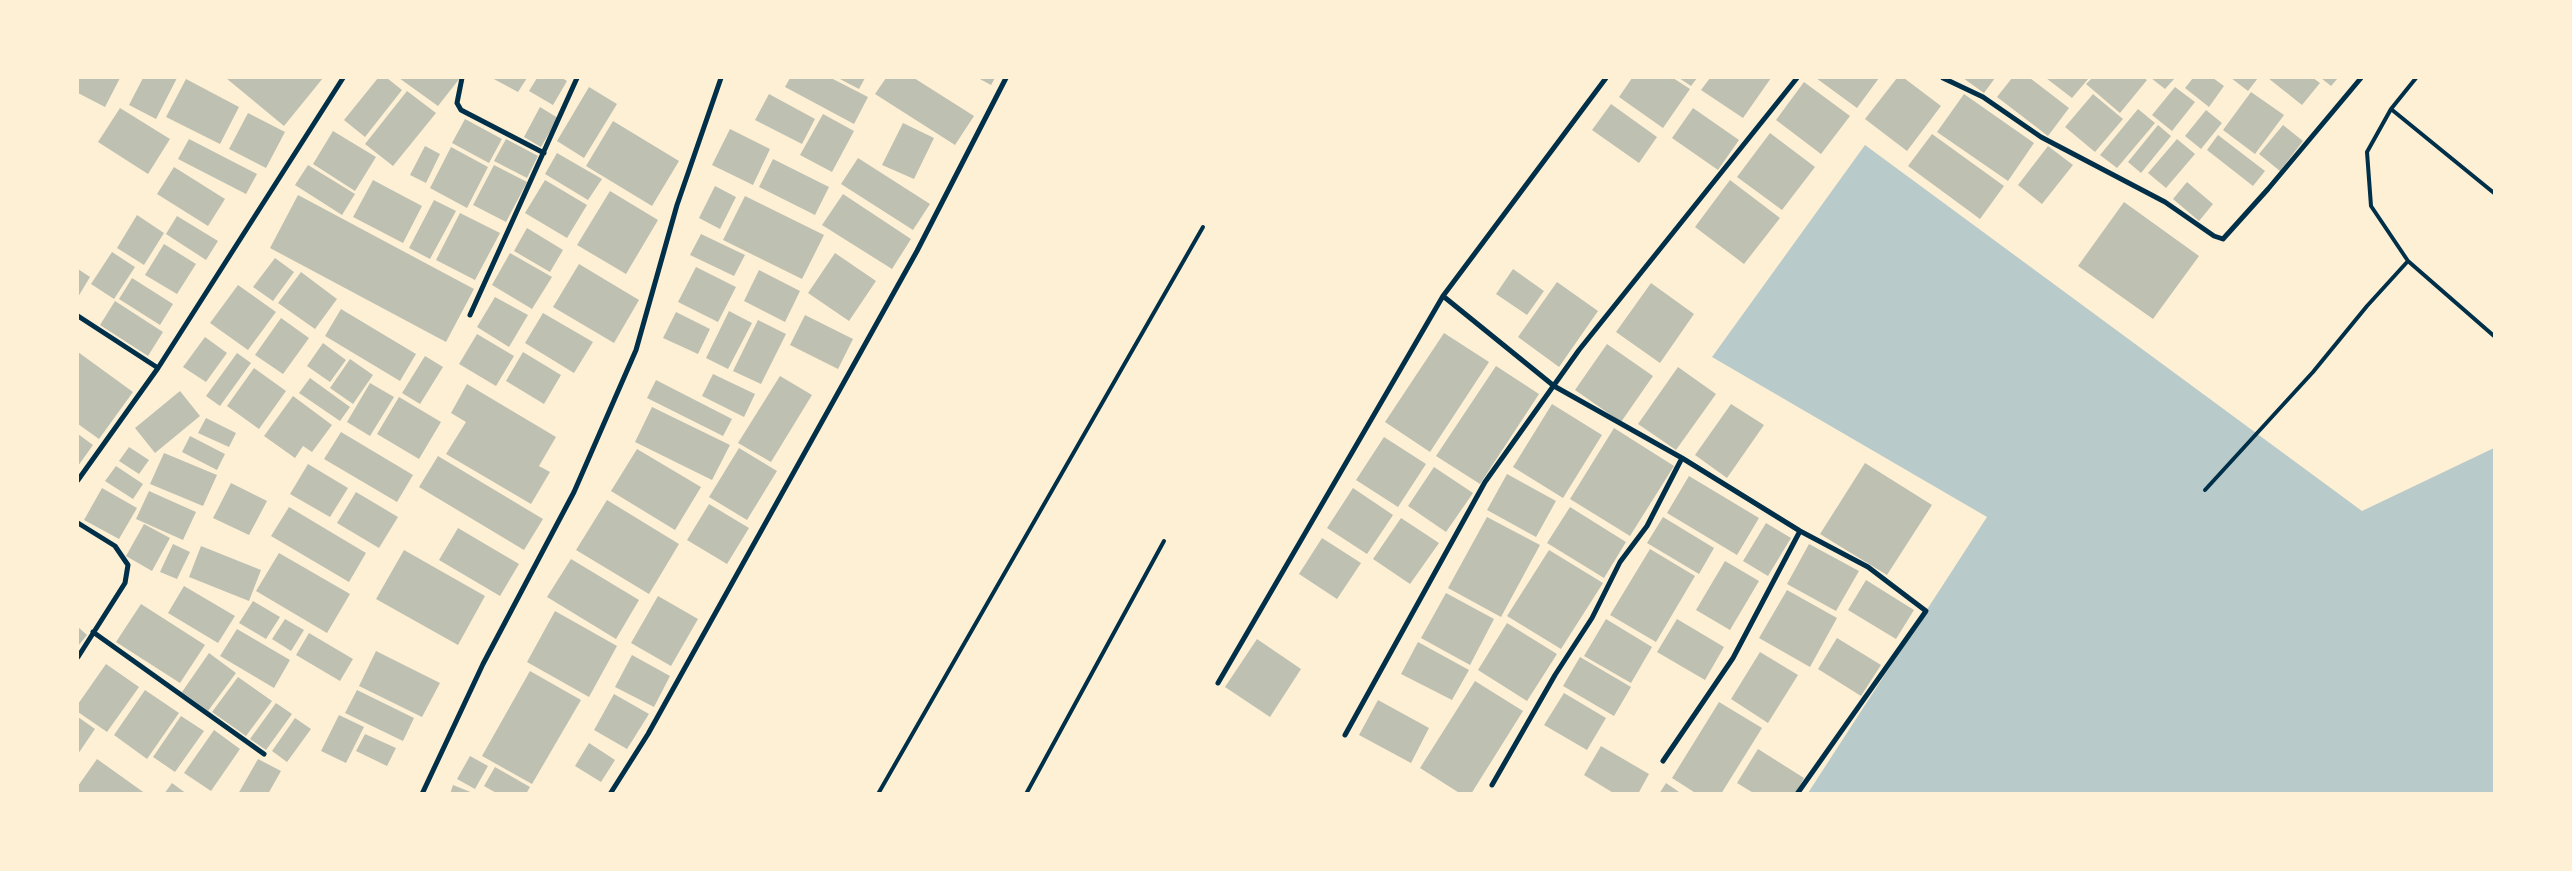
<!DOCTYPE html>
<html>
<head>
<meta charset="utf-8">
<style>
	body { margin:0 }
	#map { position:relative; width:2572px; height:871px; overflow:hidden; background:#fdf0d5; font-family:"Source Sans 3",sans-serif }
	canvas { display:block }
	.frame { position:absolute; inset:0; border:79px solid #fdf0d5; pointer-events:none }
</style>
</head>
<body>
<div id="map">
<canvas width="2572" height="871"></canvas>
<div class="frame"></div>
</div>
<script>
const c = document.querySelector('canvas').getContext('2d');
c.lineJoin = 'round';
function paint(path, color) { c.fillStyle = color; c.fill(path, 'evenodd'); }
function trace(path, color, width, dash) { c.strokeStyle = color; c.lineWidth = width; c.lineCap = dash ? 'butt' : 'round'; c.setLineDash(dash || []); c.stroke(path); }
paint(new Path2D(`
	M1865,145L2362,511L2494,448V793H1808L1987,517L1712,357Z`), '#b9caca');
paint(new Path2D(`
	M78,78H120L105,107L78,93Z
	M143,78H177L156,119L129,105Z
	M226,78H323L284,126Z
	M378,78H387L402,90L365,137L344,120Z
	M399,78H460L438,106Z
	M492,78H527L518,92Z
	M537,78H562L567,81L553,105L529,91Z
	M790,78H831L868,97L854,124L785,87Z
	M838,78H865L859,89Z
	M886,78H914L974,116L955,145L875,94Z
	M978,78H995L991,85Z
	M1632,78H1673L1690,89L1663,128L1619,97Z
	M1679,78H1697L1691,86Z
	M1710,78H1771L1743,118L1701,90Z
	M1816,78H1879L1857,108Z
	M1897,78H1904L1941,106L1907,151L1865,119Z
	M1963,78H1995L1984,93Z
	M2012,78H2030L2069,108L2048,136L1997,97Z
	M2046,78H2089L2072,98Z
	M2092,78H2144L2147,80L2120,113L2086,84Z
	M2151,78H2175L2165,89Z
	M2193,78H2213L2224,86L2209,107L2185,88Z
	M2231,78H2258L2248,91Z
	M2268,78H2313L2320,83L2302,105Z
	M2321,78H2338L2331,86Z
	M186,79L239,107L220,144L166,117Z
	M1804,82L1850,116L1821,154L1776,120Z
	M589,87L617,104L584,158L557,141Z
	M2175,87L2195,102L2172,131L2152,115Z
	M407,91L436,113L393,166L365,144Z
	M2251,92L2284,115L2255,154L2223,130Z
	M769,94L815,119L802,144L755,120Z
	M1964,94L2034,143L2008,181L1937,132Z
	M2093,94L2123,119L2095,152L2065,127Z
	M1611,104L1657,137L1639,163L1592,130Z
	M540,107L558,118L541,147L524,137Z
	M120,108L170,139L148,174L98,142Z
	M1693,108L1739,140L1718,170L1672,138Z
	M2138,109L2155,123L2117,168L2100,155Z
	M2206,110L2222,123L2201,149L2185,136Z
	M248,113L285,132L266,168L229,149Z
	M823,114L854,131L832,172L800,155Z
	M465,119L502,139L489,163L452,143Z
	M613,121L679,161L652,206L586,166Z
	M903,123L934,138L914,179L882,165Z
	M2158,125L2171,136L2141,173L2128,162Z
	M2283,125L2303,141L2280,171L2259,154Z
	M730,129L770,149L753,185L712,165Z
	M333,131L376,157L355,191L313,164Z
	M1770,133L1815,167L1782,210L1737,177Z
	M1932,134L2004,186L1980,219L1908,166Z
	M2218,135L2265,171L2253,186L2207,150Z
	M189,139L257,174L246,194L178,159Z
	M506,139L538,156L527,178L494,161Z
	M2177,139L2195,154L2166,188L2148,173Z
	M425,146L440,154L426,183L410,175Z
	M2048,146L2073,165L2042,204L2018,185Z
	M451,147L488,167L467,208L430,188Z
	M557,153L602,179L588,200L545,174Z
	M858,158L930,204L913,230L841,184Z
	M773,159L829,187L815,215L759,187Z
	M308,165L355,194L342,215L295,185Z
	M494,165L527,182L506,222L473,205Z
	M174,167L225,199L208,226L157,194Z
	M373,180L422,206L403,243L353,217Z
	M545,180L587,205L567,238L525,213Z
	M1730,180L1780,218L1744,264L1695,227Z
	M2187,182L2213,204L2199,221L2173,199Z
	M715,186L736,197L720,229L699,218Z
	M610,191L658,220L626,274L577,245Z
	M843,194L911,239L892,269L822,225Z
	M298,195L474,289L446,342L270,248Z
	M745,196L824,235L802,279L723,240Z
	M434,200L456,211L430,259L409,248Z
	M2124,202L2199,256L2153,319L2078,266Z
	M460,213L500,233L475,280L436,260Z
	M137,215L164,233L144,265L117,248Z
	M177,216L218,241L206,260L166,234Z
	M527,228L563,250L550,272L514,251Z
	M701,234L745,255L734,276L690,255Z
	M164,244L196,264L177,294L145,275Z
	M112,252L135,267L114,299L91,284Z
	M510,253L552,277L532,309L492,285Z
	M835,253L876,281L849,321L808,293Z
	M275,258L294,272L273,301L253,287Z
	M579,264L639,300L614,343L553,307Z
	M696,267L736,287L718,322L678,302Z
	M78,269L90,277L78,297Z
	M1513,269L1544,291L1527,315L1496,294Z
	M759,270L800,291L785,322L744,301Z
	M301,272L337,299L315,329L278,303Z
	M132,278L173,304L160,325L119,299Z
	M1557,282L1598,311L1559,367L1518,337Z
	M1651,283L1694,314L1660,363L1616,332Z
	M238,285L276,312L248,350L210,323Z
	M495,297L528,315L509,347L477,327Z
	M115,301L163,332L148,356L100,325Z
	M341,309L416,354L400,381L325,336Z
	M729,311L752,323L728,369L706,358Z
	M676,312L710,329L698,354L663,338Z
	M543,313L593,342L574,373L525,343Z
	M805,315L853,339L838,369L790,345Z
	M281,318L309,338L283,374L255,355Z
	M758,320L786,334L761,384L733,371Z
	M1444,333L1489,362L1430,452L1385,422Z
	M477,334L514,356L496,386L459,364Z
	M205,337L227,353L206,382L183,367Z
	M323,343L346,360L330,382L307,366Z
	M1607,344L1653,376L1621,422L1575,390Z
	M78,352L133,392L99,439L78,424Z
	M523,352L561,375L544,404L506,381Z
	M237,353L251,363L220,406L206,396Z
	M425,356L443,367L420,404L402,393Z
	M350,359L373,375L353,404L330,388Z
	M1496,366L1539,394L1480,484L1436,456Z
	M1678,367L1716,394L1676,450L1638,424Z
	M254,368L286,391L259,429L227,406Z
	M713,374L755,394L744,417L702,396Z
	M780,376L812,395L771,462L738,443Z
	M310,378L350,407L340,421L299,393Z
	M656,380L732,419L723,436L647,398Z
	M370,383L394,397L370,436L347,422Z
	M467,384L556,437L539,466L550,472L531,504L446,454L466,422L451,413Z
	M180,391L200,416L155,453L135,428Z
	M293,396L332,425L312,452L303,446L295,458L264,436Z
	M399,397L441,422L419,459L377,434Z
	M1552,404L1602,435L1563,498L1513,467Z
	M1731,404L1764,425L1727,478L1695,455Z
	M652,407L730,445L712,480L635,442Z
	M206,418L236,433L229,447L198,433Z
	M1614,428L1674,466L1630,536L1570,499Z
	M341,432L413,475L397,502L324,459Z
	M78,434L93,445L78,466Z
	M190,436L225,454L217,470L182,452Z
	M1384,437L1426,464L1398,507L1356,480Z
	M129,447L149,460L139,474L119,461Z
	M739,448L777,471L747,520L709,497Z
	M637,449L701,487L675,530L611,491Z
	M164,453L217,475L203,506L150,484Z
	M438,456L543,519L524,550L419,487Z
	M1865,463L1932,505L1887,575L1820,534Z
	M308,464L348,488L330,517L290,494Z
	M116,466L143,484L133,499L105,481Z
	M1434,467L1473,493L1446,532L1408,506Z
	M1507,474L1556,501L1536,537L1487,510Z
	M1689,476L1759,518L1737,555L1667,513Z
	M231,483L267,501L249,535L213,518Z
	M102,488L137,508L119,539L84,520Z
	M1353,488L1393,515L1367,554L1327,528Z
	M149,491L196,512L183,540L136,519Z
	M356,492L398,517L379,548L337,523Z
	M607,500L679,544L649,594L576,550Z
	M709,504L749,528L727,564L687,540Z
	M289,507L366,553L349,582L271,536Z
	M1570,507L1626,542L1604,578L1547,543Z
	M1487,517L1540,545L1501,617L1448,588Z
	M1663,517L1714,548L1699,574L1647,543Z
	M1401,518L1439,543L1410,584L1373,559Z
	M1766,523L1791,538L1768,576L1743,561Z
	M144,524L170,538L152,571L126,556Z
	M458,528L519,564L500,596L439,560Z
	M1322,538L1361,563L1337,599L1299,574Z
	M173,544L190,552L177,579L160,572Z
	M1809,544L1859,571L1836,611L1787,584Z
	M201,546L261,570L249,601L189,577Z
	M1650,549L1695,576L1656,642L1610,615Z
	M404,550L485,596L458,645L376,599Z
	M1549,550L1603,583L1561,649L1507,616Z
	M279,553L350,594L327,633L256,591Z
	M571,559L639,600L616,639L547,597Z
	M1725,561L1759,581L1730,630L1696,610Z
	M1866,580L1914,610L1896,639L1848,610Z
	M184,586L235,616L218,643L168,613Z
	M1787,590L1837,618L1810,667L1759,638Z
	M1446,593L1494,619L1470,665L1421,638Z
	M658,596L698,619L671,666L631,643Z
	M253,601L280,617L266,639L239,623Z
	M141,604L205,645L180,683L116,642Z
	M555,611L617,646L589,697L527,662Z
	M285,619L304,630L291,651L272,639Z
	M1606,619L1652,647L1631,683L1584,656Z
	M1677,619L1724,647L1705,680L1657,652Z
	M1507,623L1557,654L1527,701L1478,670Z
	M78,627L87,635L78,646Z
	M237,629L290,660L274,688L220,656Z
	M309,633L353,659L340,681L296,655Z
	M1837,638L1881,665L1861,696L1818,669Z
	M1257,639L1301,669L1270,717L1225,687Z
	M1418,642L1469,670L1452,700L1401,674Z
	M376,651L440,683L422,717L359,686Z
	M1760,652L1798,675L1768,723L1731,699Z
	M209,653L236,673L208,711L182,692Z
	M632,655L670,676L654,707L615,687Z
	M1580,657L1631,687L1614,716L1563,686Z
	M106,664L139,687L107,732L78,712V704Z
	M530,671L581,700L532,784L482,756Z
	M238,677L272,701L246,736L212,712Z
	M1475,681L1523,711L1471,794H1461L1420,768Z
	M145,690L179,713L147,759L114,735Z
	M357,690L414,718L403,741L345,713Z
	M1564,693L1606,718L1587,750L1544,725Z
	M614,694L649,714L627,749L594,730Z
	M1378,700L1429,728L1411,763L1359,735Z
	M1719,702L1762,728L1721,794H1697L1672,778Z
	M276,703L292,714L266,750L250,739Z
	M339,715L364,727L346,763L321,751Z
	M181,716L204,731L175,772L153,757Z
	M78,717L95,729L78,754Z
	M295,718L311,729L287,762L272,751Z
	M214,730L240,749L211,791L184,773Z
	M365,734L396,748L387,766L356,751Z
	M589,743L615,760L601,782L575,766Z
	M1601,746L1649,774L1638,794H1615L1584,775Z
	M1758,749L1804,778L1795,794H1755L1737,783Z
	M470,756L488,766L475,789L457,779Z
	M97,759L146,794H78V786Z
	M258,759L281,771L268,794H238Z
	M495,767L530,787L526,794H498L484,786Z
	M172,783L187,794H164Z
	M1666,783L1682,794H1659Z
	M453,785L473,793V794H450Z`), '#bec0b2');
trace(new Path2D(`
	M2391,109L2494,193
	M2408,261L2494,336
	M2205,490L2313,372L2367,306L2408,261L2371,206L2367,152L2391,109L2416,78
	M878,794L1203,227
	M1026,794L1164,541`), '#003049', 4);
trace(new Path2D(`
	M462,78L457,103L461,110L544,153
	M1943,78L1983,97L2041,137L2165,202L2214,236L2223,239L2268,189L2361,78
	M1443,296L1554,386L1682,458L1800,531L1868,567L1926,611L1797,794
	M470,315L577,78
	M78,316L158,368
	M78,480L158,368L343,78
	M78,523L115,546L128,565L125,583L78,657
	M93,632L264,754
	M1218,683L1443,296L1606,78
	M1345,735L1485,482L1579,350L1797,78
	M1663,761L1733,658L1800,531
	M1492,785L1555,675L1592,618L1620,562L1647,526L1682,458
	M422,794L483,664L574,492L636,350L677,205L721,78
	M610,794L648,734L917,251L1006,78`), '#003049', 5);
</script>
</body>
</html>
